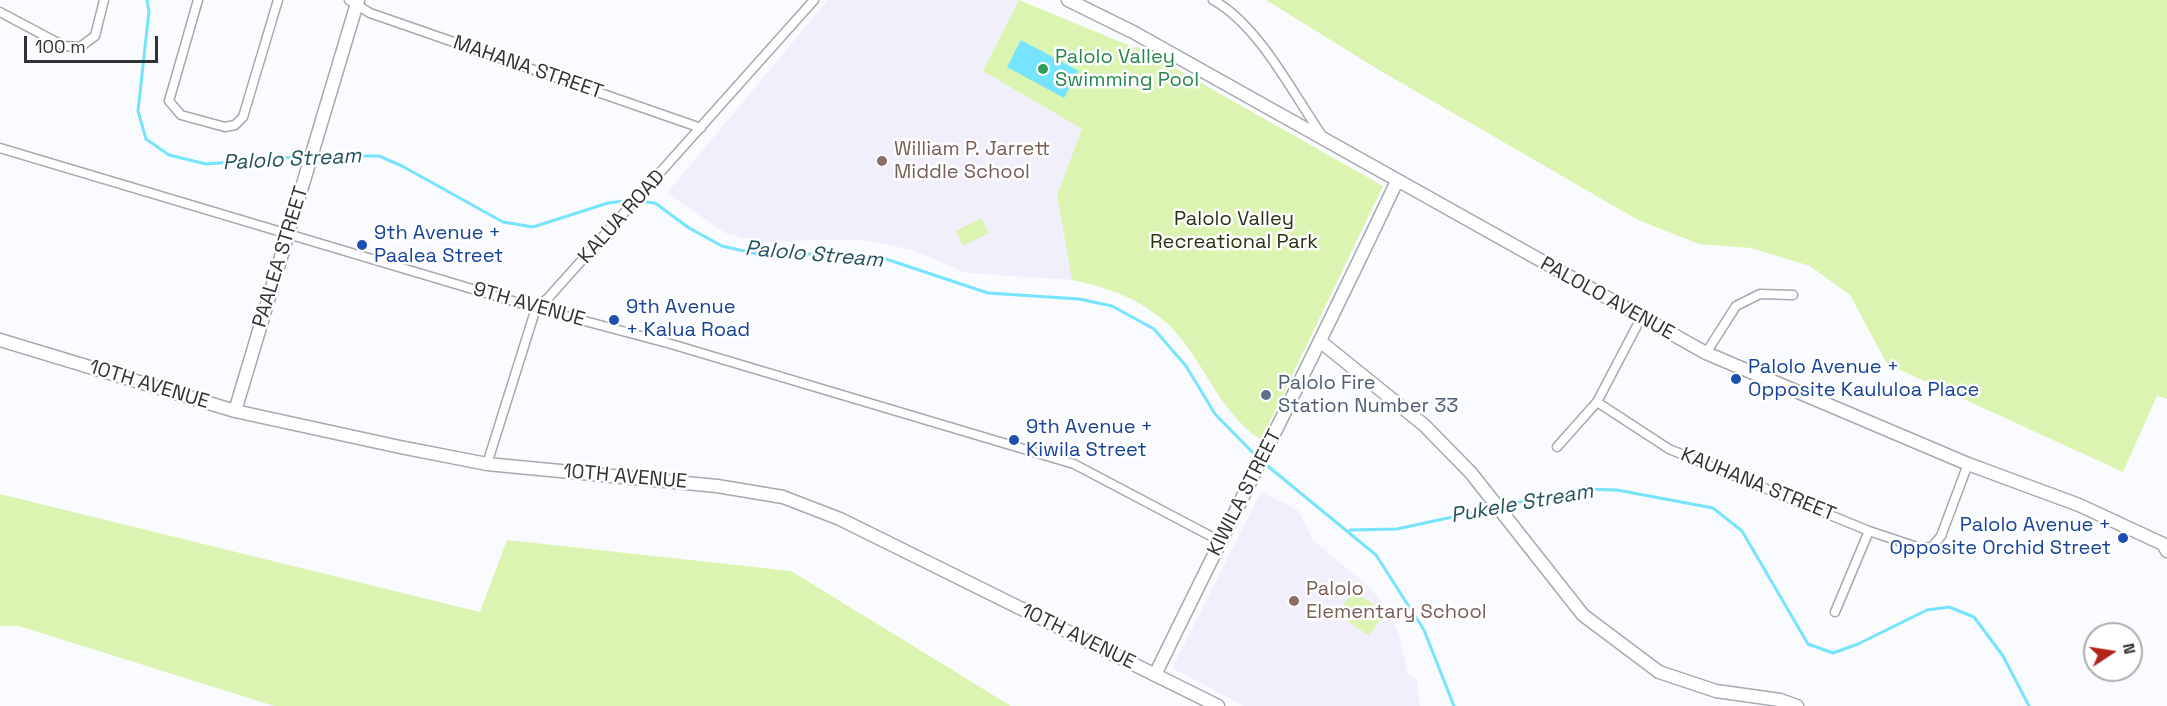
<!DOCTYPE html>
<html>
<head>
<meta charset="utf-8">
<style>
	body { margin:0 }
	#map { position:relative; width:2167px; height:706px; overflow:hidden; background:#fafbfe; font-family:"Space Grotesk",sans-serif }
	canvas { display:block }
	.north { position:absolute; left:2083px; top:622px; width:60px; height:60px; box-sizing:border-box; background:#fff; border:2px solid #adadae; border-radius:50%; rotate:78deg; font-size:16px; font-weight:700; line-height:24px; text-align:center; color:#313234 }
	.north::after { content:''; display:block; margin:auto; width:21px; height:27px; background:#b3241b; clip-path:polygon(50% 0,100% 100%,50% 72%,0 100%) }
	.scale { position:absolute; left:24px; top:36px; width:134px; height:27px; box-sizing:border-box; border:3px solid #313234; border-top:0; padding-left:8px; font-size:18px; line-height:21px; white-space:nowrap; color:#313234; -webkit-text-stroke:4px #fff; paint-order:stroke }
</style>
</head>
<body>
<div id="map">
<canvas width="2167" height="706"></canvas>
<div class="north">N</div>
<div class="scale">100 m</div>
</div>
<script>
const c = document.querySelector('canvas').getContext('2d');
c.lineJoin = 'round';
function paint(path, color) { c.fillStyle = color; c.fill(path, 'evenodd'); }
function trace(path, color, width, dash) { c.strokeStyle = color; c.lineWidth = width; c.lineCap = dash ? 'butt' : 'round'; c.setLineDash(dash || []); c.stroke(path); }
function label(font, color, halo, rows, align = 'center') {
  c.font = font + ' "Space Grotesk",sans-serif'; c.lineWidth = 5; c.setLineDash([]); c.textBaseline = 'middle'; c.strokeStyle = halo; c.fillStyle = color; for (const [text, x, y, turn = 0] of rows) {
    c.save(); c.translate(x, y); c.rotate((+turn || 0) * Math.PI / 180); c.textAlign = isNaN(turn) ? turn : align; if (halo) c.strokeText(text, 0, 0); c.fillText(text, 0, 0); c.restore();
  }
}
paint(new Path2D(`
	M828,0H1019L984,71L1082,129L1057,195L1072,280L966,273L913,250L862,240H808L776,243L747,239L725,233L667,193Z
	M1261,492L1298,510L1313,540L1372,590L1390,612L1399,634L1408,675L1417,679L1420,706H1244L1172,668Z`), '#f2effd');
paint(new Path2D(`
	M1019,0L1135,48L1136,46L1383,186L1261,440C1214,408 1203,354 1163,320C1136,297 1106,287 1072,280L1057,195L1082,129L983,71Z
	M1266,0H2167V399L2157,396L2123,472L1887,364L1850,295L1810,266L1751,248L1699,244L1638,220L1379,70Z
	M981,218L989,233L963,246L956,231Z
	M0,494L480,612L507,540L791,571L1011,706H274L19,626H0Z
	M1353,591L1385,612L1369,636L1337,614Z`), '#dcf4b1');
paint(new Path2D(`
	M1021,40L1079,71L1064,98L1007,67Z`), '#76e4fe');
trace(new Path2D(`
	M147,0L149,11L138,111L146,139L169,155L206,164L308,156
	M314,156H379L402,166L503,222L533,227L608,203L632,200
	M638,201L655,203L689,228L722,246L757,254H844L883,258L988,293L1079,299L1112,306L1154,329L1186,366L1215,414L1259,459
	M1264,463L1376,555L1424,630L1454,706
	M1500,506L1584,489L1617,490L1713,508L1742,531L1808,644L1833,653L1858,644L1927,610L1949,607L1974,617L2003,656L2029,706
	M1350,530L1397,529L1494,508`), '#76e4fe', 3);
const street = new Path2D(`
	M198,0L169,101L181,115L225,127L235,125L243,117L278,0
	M349,0L370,13L701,128
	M1213,0C1259,25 1293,94 1323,137
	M0,12L64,46L80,47L95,36L104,0
	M0,148L536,308L671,344L1074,464L1220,541
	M1641,318L1597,402L1669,449L1869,531L1920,548L1932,547L1941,536L1968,464
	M1706,353L1736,306L1760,294L1793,295
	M1557,447L1597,402
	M487,464L536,308L549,297L814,0
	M1835,612L1869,531`);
const secondary = new Path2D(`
	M1068,0L1133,32L1706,353L1968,464L2079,505L2163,544L2167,551
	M0,340L235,411L400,447L487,464L717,486L783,497L840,519L1218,706
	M1321,342L1424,425L1471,473L1583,615L1659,672L1716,691L1780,700L1797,706
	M235,411L358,0
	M1155,675C1235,510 1319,347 1397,181`);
trace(street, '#a6a9ad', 11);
trace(secondary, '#a6a9ad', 15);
trace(street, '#fff', 8);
trace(secondary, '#fff', 12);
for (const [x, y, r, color] of [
	[1043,69,6,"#2e9e5b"],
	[882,161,6,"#8d6e63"],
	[362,245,6,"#1a4fb4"],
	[614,320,6,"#1a4fb4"],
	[1736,379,6,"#1a4fb4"],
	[1266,395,6,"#5c6f8a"],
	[1014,440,6,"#1a4fb4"],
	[2123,538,6,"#1a4fb4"],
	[1294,601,6,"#8d6e63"]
]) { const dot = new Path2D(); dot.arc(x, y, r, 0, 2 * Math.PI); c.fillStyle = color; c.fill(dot); trace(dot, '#fff', 2); }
label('20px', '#27864d', '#fff', [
	["Palolo Valley",1055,58],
	["Swimming Pool",1055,81]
], 'left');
label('20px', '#313234', '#fff', [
	["MAHANA STREET",528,68,19],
	["KALUA ROAD",622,217,-48],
	["PAALEA STREET",281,257,-73],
	["PALOLO AVENUE",1607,299,29],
	["9TH AVENUE",529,305,16],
	["10TH AVENUE",149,385,17],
	["10TH AVENUE",625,477,5],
	["KAUHANA STREET",1758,485,22],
	["KIWILA STREET",1245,493,-63],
	["10TH AVENUE",1078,637,26]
]);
label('20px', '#785e54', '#fff', [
	["William P. Jarrett",894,150],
	["Middle School",894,173],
	["Palolo",1306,590],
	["Elementary School",1306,613]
], 'left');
label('20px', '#293312', '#fff', [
	["Palolo Valley",1234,220],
	["Recreational Park",1234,243]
]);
label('20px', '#164399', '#fff', [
	["9th Avenue +",374,234],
	["Paalea Street",374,257],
	["9th Avenue",626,308],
	["+ Kalua Road",626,331],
	["Palolo Avenue +",1748,368],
	["Opposite Kaululoa Place",1748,391],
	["9th Avenue +",1026,428],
	["Kiwila Street",1026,451],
	["Palolo Avenue +",2111,526,"right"],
	["Opposite Orchid Street",2111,549,"right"]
], 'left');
label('20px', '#4e5e75', '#fff', [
	["Palolo Fire",1278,384],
	["Station Number 33",1278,407]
], 'left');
label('italic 21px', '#22525d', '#fff', [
	["Palolo Stream",292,160,-3],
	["Palolo Stream",814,255,5],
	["Pukele Stream",1522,504,-10]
]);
</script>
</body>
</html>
